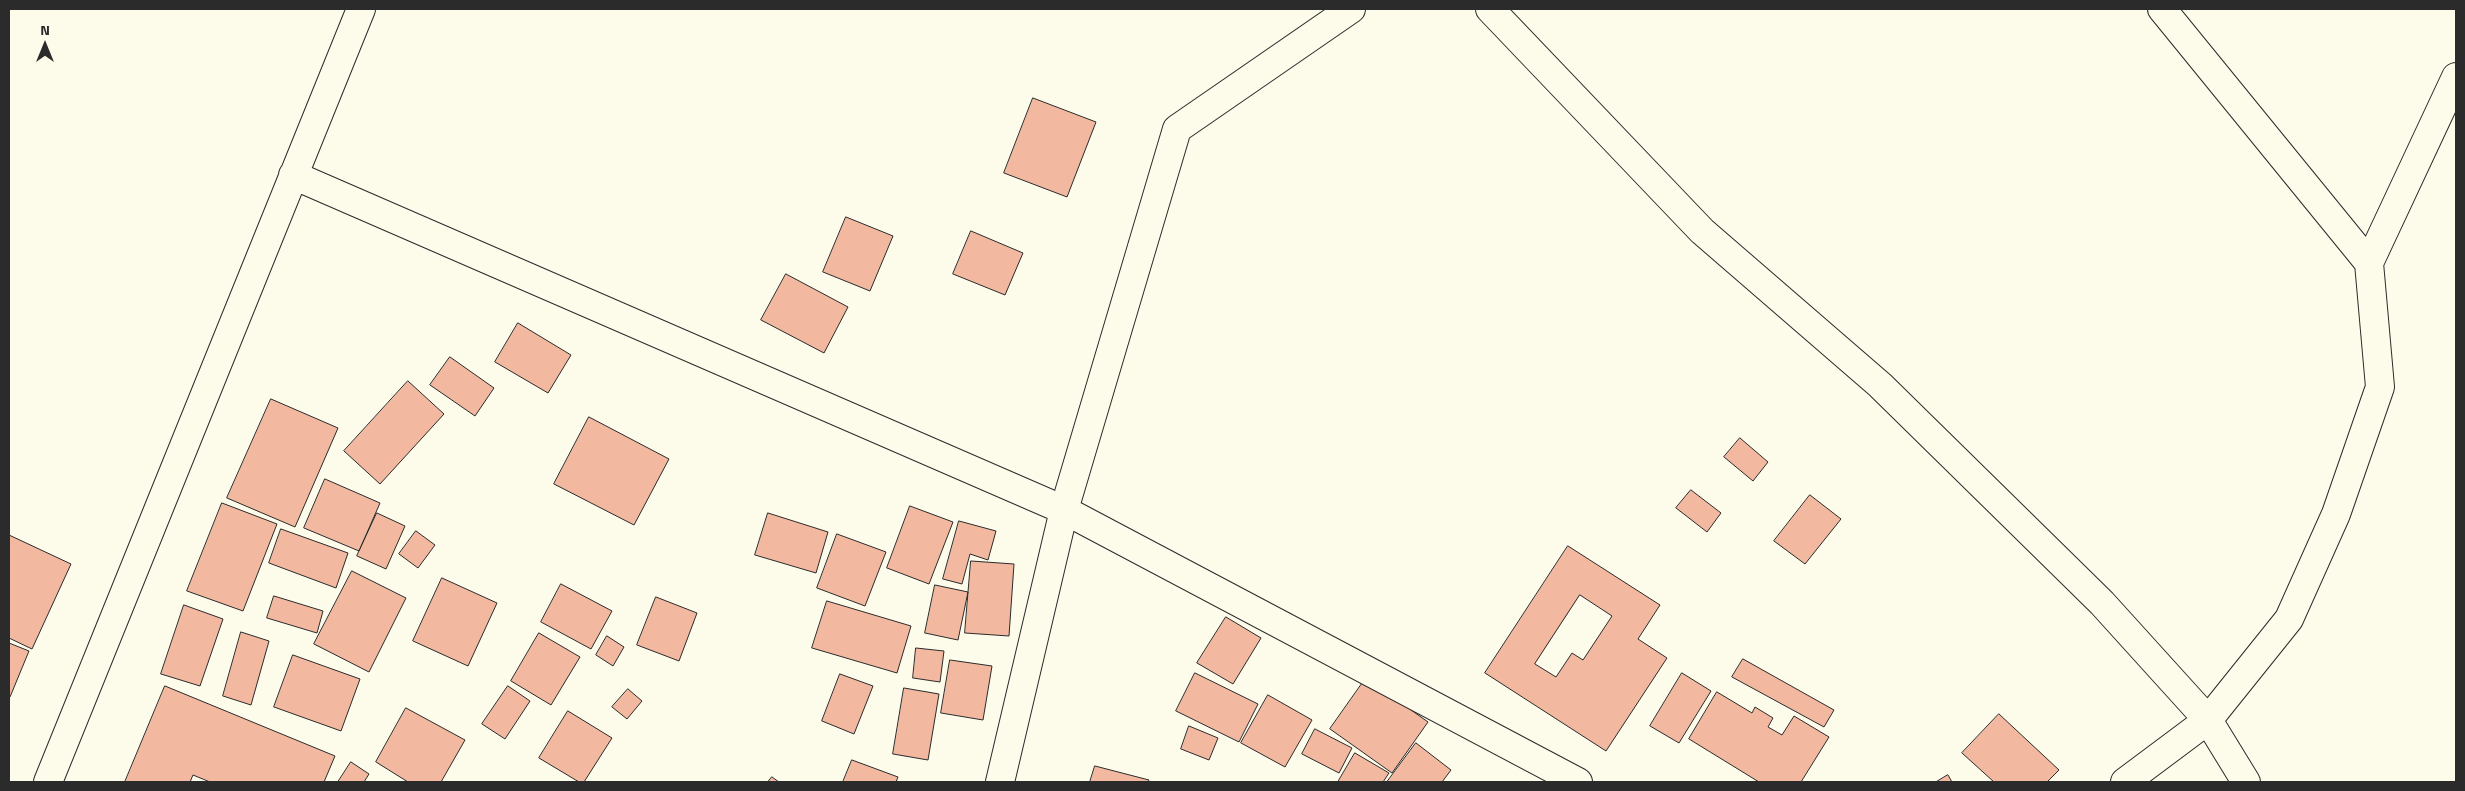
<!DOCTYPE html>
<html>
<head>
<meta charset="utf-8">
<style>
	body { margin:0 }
	#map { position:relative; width:2465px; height:791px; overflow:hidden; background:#fdfbea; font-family:"Titillium Web",sans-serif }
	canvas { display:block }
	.frame { position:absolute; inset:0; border:10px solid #2b2b2b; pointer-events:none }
	.north { position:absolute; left:20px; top:20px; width:50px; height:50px; -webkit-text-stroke:4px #fdfbea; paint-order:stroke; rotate:0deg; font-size:14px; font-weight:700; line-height:20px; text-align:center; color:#2b2b2b }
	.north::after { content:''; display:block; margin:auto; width:18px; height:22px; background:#2b2b2b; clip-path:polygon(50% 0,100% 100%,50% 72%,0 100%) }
</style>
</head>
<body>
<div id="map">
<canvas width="2465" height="791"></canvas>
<div class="frame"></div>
<div class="north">N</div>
</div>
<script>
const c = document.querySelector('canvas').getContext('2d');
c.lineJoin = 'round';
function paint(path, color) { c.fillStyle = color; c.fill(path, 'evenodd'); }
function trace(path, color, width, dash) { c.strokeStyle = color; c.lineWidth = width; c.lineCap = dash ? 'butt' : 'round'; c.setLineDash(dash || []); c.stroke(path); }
const building = new Path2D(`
	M1033,98L1096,122L1067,197L1004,173Z
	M846,217L893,236L870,291L823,272Z
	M971,231L1023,253L1005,295L953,274Z
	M786,274L848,307L824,353L761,320Z
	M518,323L571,355L548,393L495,362Z
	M450,357L494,388L475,416L430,385Z
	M408,381L444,414L380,484L344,451Z
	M271,399L338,428L295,527L227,498Z
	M589,417L669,459L634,525L554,484Z
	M1740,438L1768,462L1753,481L1724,457Z
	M325,479L380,503L359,551L304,528Z
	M1691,490L1721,513L1707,532L1676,508Z
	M1810,495L1841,519L1805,564L1774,541Z
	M222,503L277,524L243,611L187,591Z
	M910,506L953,522L929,584L887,568Z
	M377,513L405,526L386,569L357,556Z
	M768,513L828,532L816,573L755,555Z
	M959,521L996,531L988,560L970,554L962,584L943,579Z
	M281,529L348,553L336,588L269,563Z
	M416,531L435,545L418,568L399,554Z
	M837,534L886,552L865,606L817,588Z
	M9,535L71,564L32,649L9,638Z
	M1568,546L1660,605L1638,639L1667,658L1606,751L1485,673ZM1580,595L1612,616L1583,660L1572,653L1556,677L1535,664Z
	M971,561L1014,564L1009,636L965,633Z
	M352,571L406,598L369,672L314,644Z
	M442,578L497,603L468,666L413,641Z
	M561,584L612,611L591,649L541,622Z
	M935,585L968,592L958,640L925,633Z
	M274,596L323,611L317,633L267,618Z
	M656,597L697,613L679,661L637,645Z
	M827,601L911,626L897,673L812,648Z
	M184,605L223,619L200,686L161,674Z
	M1226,617L1261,638L1233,684L1197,663Z
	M241,632L269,641L251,705L223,696Z
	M539,633L580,657L551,705L511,681Z
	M607,636L624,647L613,666L596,655Z
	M9,643L29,651L10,697L9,696Z
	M916,648L944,651L940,682L913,678Z
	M293,655L360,679L341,731L274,707Z
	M1743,659L1834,710L1824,727L1732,677Z
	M950,660L992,666L983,720L941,713Z
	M1195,673L1258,704L1239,742L1176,711Z
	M1682,673L1711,691L1679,743L1650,726Z
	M840,674L873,686L854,734L822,721Z
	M1366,678L1428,722L1392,773L1330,729Z
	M165,686L335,756L324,782H210L193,775L190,782H125Z
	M508,686L530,701L505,739L482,724Z
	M904,688L939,694L928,760L893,754Z
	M628,689L642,701L627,719L612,707Z
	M1717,692L1752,713L1755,707L1773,718L1768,727L1782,735L1794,716L1829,737L1801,782H1759L1689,739Z
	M1268,695L1312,720L1285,767L1241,743Z
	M406,708L465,740L441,782H408L376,762Z
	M568,711L612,738L584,782H579L539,758Z
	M1999,714L2059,770L2047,782H1994L1962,753Z
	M1189,726L1218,738L1209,760L1181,749Z
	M1315,729L1352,748L1339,773L1302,754Z
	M1416,743L1451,770L1442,782H1387Z
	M1355,753L1389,773L1383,782H1338Z
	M852,760L898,777L896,782H843Z
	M351,762L369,774L364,782H338Z
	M1095,766L1149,780L1148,782H1090Z
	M1948,775L1952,782H1936Z
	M772,777L779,782H768Z`);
paint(building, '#f2b8a0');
trace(building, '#2b2b2b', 1);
const street = new Path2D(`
	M1490,9L1702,231L1880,385L2102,603L2208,720L2246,782
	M2162,9L2369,263
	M293,175L1064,510L1578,782
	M48,782L361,9
	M1000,782L1064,510L1177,129L1351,9
	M2125,782L2208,720L2289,619L2336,514L2380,387L2369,263L2456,77`);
trace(street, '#2b2b2b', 30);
trace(street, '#fdfbea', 28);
</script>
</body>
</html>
